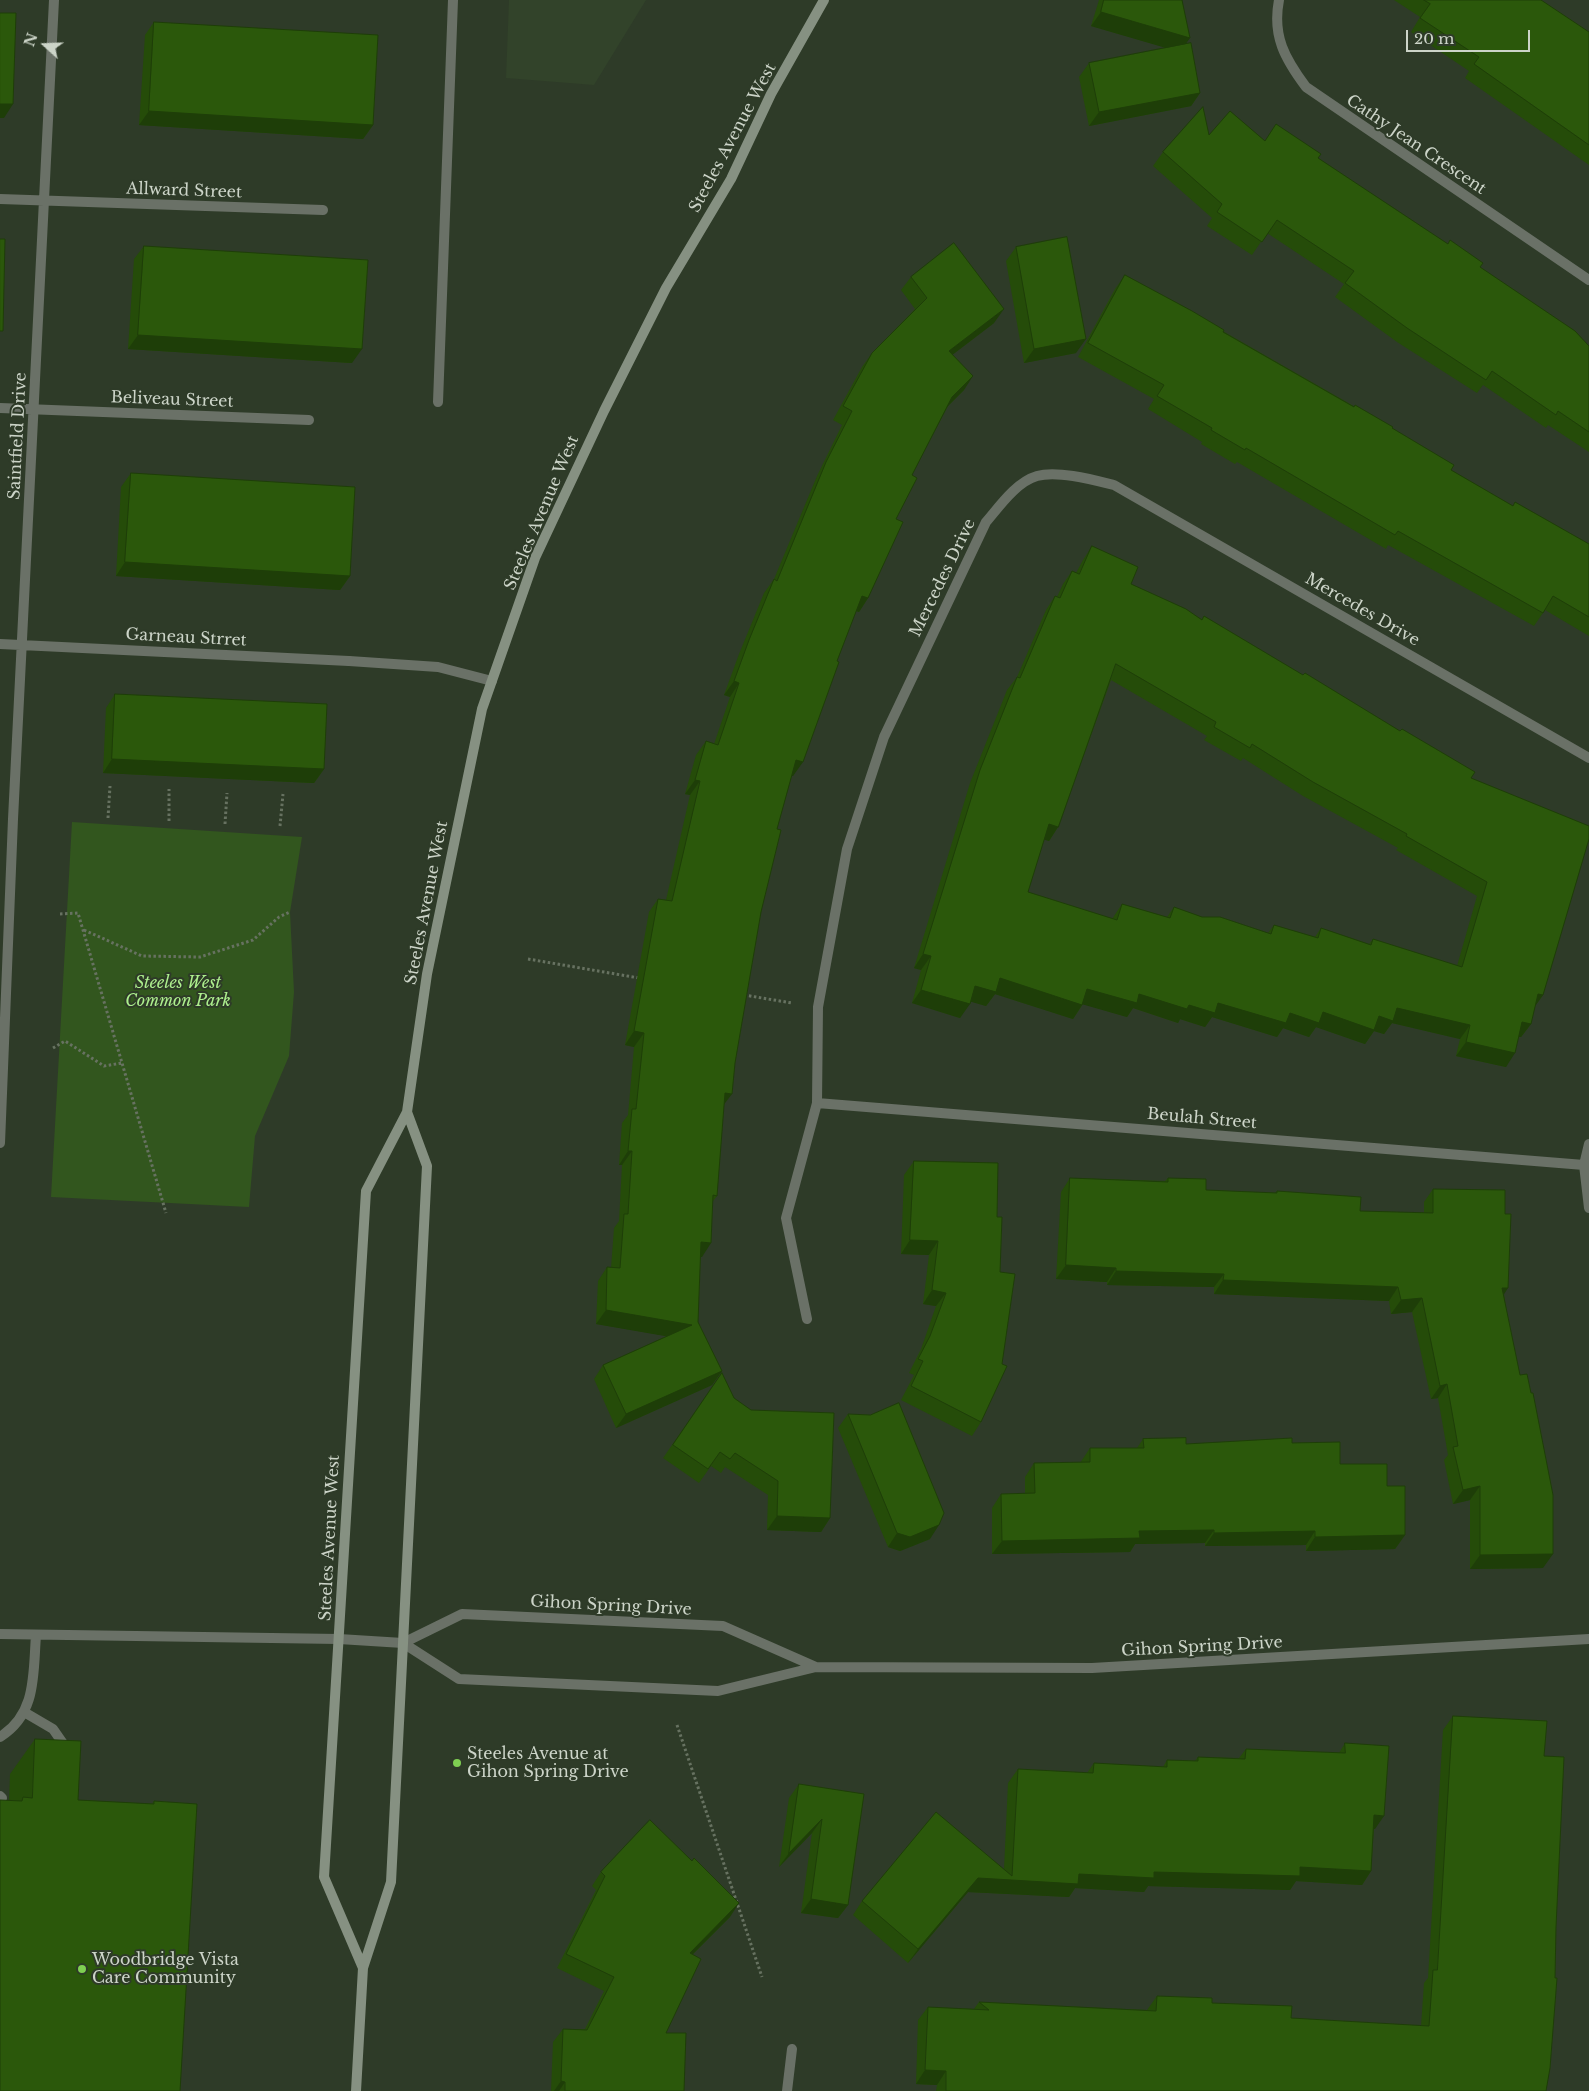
<!DOCTYPE html>
<html>
<head>
<meta charset="utf-8">
<style>
	body { margin:0 }
	#map { position:relative; width:1589px; height:2091px; overflow:hidden; background:#2e3b28; font-family:"Libre Baskerville",serif }
	canvas { display:block }
	.north { position:absolute; left:20px; top:20px; width:50px; height:50px; -webkit-text-stroke:4px #2e3b28; paint-order:stroke; rotate:290deg; font-size:14px; font-weight:700; line-height:20px; text-align:center; color:#ccd4c8 }
	.north::after { content:''; display:block; margin:auto; width:18px; height:22px; background:#ccd4c8; clip-path:polygon(50% 0,100% 100%,50% 72%,0 100%) }
	.scale { position:absolute; left:1406px; top:30px; width:124px; height:22px; box-sizing:border-box; border:2px solid #ccd4c8; border-top:0; padding-left:6px; font-size:15px; line-height:18px; white-space:nowrap; color:#ccd4c8; -webkit-text-stroke:4px #2e3b28; paint-order:stroke }
</style>
</head>
<body>
<div id="map">
<canvas width="1589" height="2091"></canvas>
<div class="north">N</div>
<div class="scale">20 m</div>
</div>
<script>
const c = document.querySelector('canvas').getContext('2d');
c.lineJoin = 'round';
function paint(path, color) { c.fillStyle = color; c.fill(path, 'evenodd'); }
function trace(path, color, width, dash) { c.strokeStyle = color; c.lineWidth = width; c.lineCap = dash ? 'butt' : 'round'; c.setLineDash(dash || []); c.stroke(path); }
function label(font, color, halo, rows, align = 'center') {
  c.font = font + ' "Libre Baskerville",serif'; c.lineWidth = 4; c.setLineDash([]); c.textBaseline = 'middle'; c.strokeStyle = halo; c.fillStyle = color; for (const [text, x, y, turn = 0] of rows) {
    c.save(); c.translate(x, y); c.rotate((+turn || 0) * Math.PI / 180); c.textAlign = isNaN(turn) ? turn : align; if (halo) c.strokeText(text, 0, 0); c.fillText(text, 0, 0); c.restore();
  }
}
paint(new Path2D(`
	M509,0H646L594,85L506,78Z`), '#32432a');
paint(new Path2D(`
	M72,822L302,837L290,912L294,992L289,1056L255,1136L249,1207L51,1197Z`), '#32561e');
trace(new Path2D(`
	M108,818L110,786
	M169,821V789
	M225,824L227,793
	M280,826L283,794
	M60,914L78,913L166,1213
	M84,930L142,956L200,957L253,940L279,917L290,912
	M528,959L639,978
	M744,995L792,1003
	M53,1048L65,1041L104,1066L122,1063
	M677,1725L762,1977`), '#677261', 3, [2.5, 2.5]);
trace(new Path2D(`
	M438,402L453,0
	M349,661L438,667L492,681
	M0,1634L339,1639
	M24,1712L53,1729L69,1752
	M0,1737C37,1714 33,1674 36,1635
	M0,1796L2,1798`), '#6a7167', 10);
trace(new Path2D(`
	M1279,0C1272,36 1285,59 1306,87L1589,280
	M0,199L323,210
	M0,408L309,420
	M0,644L349,661
	M817,1103L1584,1165
	M0,1143L13,819L54,0
	M1589,1144L1584,1165L1589,1208
	M807,1319L786,1218L817,1103L818,1007L847,849L884,737L986,522C999,507 1016,482 1037,476C1057,470 1094,480 1114,485L1589,758
	M339,1639L403,1643L459,1679L718,1691L816,1667L1092,1668L1589,1639
	M403,1643L462,1614L723,1626L816,1667
	M787,2091L792,2049`), '#6a7167', 10);
trace(new Path2D(`
	M363,1968L324,1877L366,1191L407,1112L427,974L482,709L535,558L604,411L666,288L731,179L771,94L824,0
	M356,2091L363,1968L391,1882L427,1166L407,1112`), '#869182', 10);
paint(new Path2D(`
	M1099,0H1182L1185,44L1200,93L1191,106L1089,126L1079,77L1089,63L1167,48L1091,26Z
	M1394,0H1541L1589,32V165L1465,78L1469,71L1411,32L1420,17Z
	M154,22L373,125L363,139L139,125L145,35Z
	M1209,135L1264,141L1318,158L1480,267L1589,346V452L1548,425L1546,428L1483,385L1477,393L1397,342L1335,297L1344,284L1267,233L1252,255L1207,226L1212,218L1153,166L1163,152Z
	M144,246L352,363L128,349L134,259Z
	M1016,247L1076,353L1024,363L1006,261Z
	M1125,275L1392,428L1451,470L1513,506L1589,544V636L1545,610L1534,626L1388,545L1386,549L1237,462L1235,464L1201,444L1202,442L1148,409L1154,399L1078,357L1115,289Z
	M911,277L994,323L952,355L964,390L948,406L912,475L868,598L859,612L856,611L793,776L792,775L777,829L724,1105L717,1196L713,1201L702,1257H700L698,1322L722,1371L712,1385L616,1428L594,1379L603,1365L667,1336L596,1324L598,1281L607,1267L611,1268L614,1228L619,1221L622,1165H619L622,1123L628,1115L634,1047L625,1045L649,912L658,899L666,900L690,795L685,794L696,755L706,741L714,744L730,697L724,695L739,654L764,593L774,579L817,476L842,425L833,420L862,367L872,353L915,309L901,290Z
	M131,473L350,576L340,590L116,576L121,487Z
	M1092,546L1131,584L1202,619L1204,616L1471,778L1543,995L1535,1006L1531,1024L1521,1037H1519L1506,1067L1456,1056L1460,1039L1392,1023L1384,1034L1374,1031L1365,1044L1316,1027L1309,1037L1283,1028L1277,1037L1212,1017L1205,1027L1180,1019L1178,1023L1133,1008L1127,1017L1083,1004L1073,1019L995,994L986,1006L970,1001L960,1018L912,1003L921,970L914,968L970,783L1007,690L1017,677L1046,610L1055,596L1057,597L1063,584L1072,571L1076,573L1083,560ZM1111,680L1207,736L1204,740L1241,761L1243,758L1303,796L1398,848L1396,850L1477,896L1457,966L1373,939L1369,944L1321,928L1315,937L1274,925L1268,933L1202,917L1174,907L1167,917L1122,904L1112,919L1028,892L1044,839L1049,841L1058,827Z
	M115,694L324,769L314,783L103,773L106,708Z
	M914,1161L998,1163L981,1422L972,1436L901,1400L914,1375L909,1373L921,1349L936,1306L923,1304L929,1255L901,1254L904,1175Z
	M1070,1178L1165,1181L1168,1178L1206,1190L1275,1193L1277,1191L1360,1211L1424,1213V1202L1433,1189L1504,1294L1543,1568L1470,1569V1500L1453,1504L1444,1460L1448,1455L1438,1398L1431,1399L1412,1312L1391,1314L1389,1301L1214,1294V1287L1107,1285V1282L1056,1279L1061,1192Z
	M722,1373L734,1398L830,1518L821,1532L767,1530L768,1495L725,1467L721,1473L711,1466L699,1483L663,1458Z
	M848,1414L930,1539L900,1551L888,1547L838,1428Z
	M1143,1439L1186,1444L1292,1443L1340,1464L1387,1486L1405,1535L1395,1549L1306,1551V1545L1205,1546V1543L1135,1544L1130,1552L992,1554V1508L1001,1494H1025V1477L1034,1463H1080L1090,1448H1137Z
	M1453,1716L1544,1756L1546,2091H936L937,2085L916,2084L918,2020L928,2007L974,2009L979,2002L1147,2010L1157,1996L1212,2003L1291,2018L1421,2026L1424,1983L1428,1978L1443,1730Z
	M35,1739L78,1800L152,1804L154,1801L180,2091L9,1800L10,1774Z
	M1345,1743L1375,1829H1374L1371,1871L1362,1885L1296,1881L1290,1890L1148,1886L1144,1892L1075,1888L1069,1897L968,1892L908,1963L853,1915L862,1901L1004,1869L1008,1783L1018,1769L1087,1773L1094,1763L1163,1767L1167,1760L1195,1761L1198,1757L1239,1758L1246,1749L1339,1753Z
	M799,1784L864,1794L848,1905L838,1918L801,1913L812,1833L779,1867L789,1798Z
	M601,1872L730,1917L693,1954L666,2033L684,2091H551L553,2042L563,2029H585L604,1991L557,1968L596,1890L592,1886Z`), '#254c09');
paint(new Path2D(`
	M1101,12L1190,38L1180,52L1091,26Z
	M1200,93L1191,106L1089,126L1099,112Z
	M0,104H13L4,118H0Z
	M149,111L373,125L363,139L139,125Z
	M1004,309L994,323L939,365L949,351Z
	M138,335L362,349L352,363L128,349Z
	M1086,339L1076,353L1024,363L1034,349Z
	M973,376L964,390L943,411L952,397Z
	M125,562L350,576L340,590L116,576Z
	M862,596L868,598L859,612L852,609Z
	M734,681L739,683L730,697L724,695Z
	M112,759L324,769L314,783L103,773Z
	M796,760L803,762L793,776L786,774Z
	M695,780L700,781L690,795L685,794Z
	M1049,824L1058,827L1049,841L1039,838Z
	M923,954L931,956L921,970L914,968Z
	M1000,978L1082,1005L1073,1019L995,994L986,1006L965,1000L975,986Z
	M1087,989L1139,994L1189,1005L1218,1003L1290,1013L1323,1012L1379,1016L1397,1008L1470,1025L1460,1039L1392,1023L1384,1034L1374,1031L1365,1044L1316,1027L1309,1037L1283,1028L1277,1037L1212,1017L1205,1027L1180,1019L1178,1023L1133,1008L1127,1017L1078,1003Z
	M921,990L970,1004L960,1018L912,1003Z
	M1538,994L1543,995L1533,1009Z
	M1522,1022L1531,1024L1521,1037L1512,1036Z
	M634,1031L644,1033L634,1047L625,1045Z
	M1466,1042L1515,1053L1506,1067L1456,1056Z
	M725,1093L732,1094L722,1107Z
	M628,1151H632L622,1165H619Z
	M910,1240L938,1241L929,1255L901,1254Z
	M701,1242L711,1243L702,1257L691,1256Z
	M1066,1265L1116,1268L1107,1282L1056,1279Z
	M1116,1271L1224,1274L1214,1287L1107,1285Z
	M1223,1280L1398,1287L1389,1301L1214,1294Z
	M1502,1288H1508L1499,1302Z
	M932,1290L946,1293L936,1306L923,1304Z
	M1422,1298L1412,1312L1391,1314L1401,1300Z
	M606,1310L692,1325L682,1339L596,1324Z
	M722,1371L712,1385L616,1428L626,1414Z
	M1447,1384L1438,1398L1431,1399L1440,1386Z
	M1480,1486L1470,1500L1453,1504L1463,1490Z
	M777,1516L830,1518L821,1532L767,1530Z
	M939,1525L930,1539L900,1551L888,1547L897,1533Z
	M1214,1530L1205,1543L1135,1544L1130,1552L992,1554L1002,1541L1139,1531Z
	M1315,1531L1306,1545L1205,1546L1214,1533Z
	M1405,1535L1395,1549L1306,1551L1315,1537Z
	M1553,1554L1543,1568L1470,1569L1480,1555Z
	M1374,1815L1384,1816L1375,1829H1365Z
	M822,1819L812,1833L779,1867L789,1853Z
	M1300,1867L1371,1871L1362,1885L1296,1881L1290,1890L1148,1886L1144,1892L1075,1888L1069,1897L968,1892L908,1963L918,1949L978,1878L1079,1874Z
	M811,1899L848,1905L838,1918L801,1913Z
	M739,1903L730,1917L680,1967L690,1953Z
	M925,2070L946,2071L937,2085L916,2084Z
	M561,2081L565,2082L559,2091H554Z`), '#1e3e08');
const building = new Path2D(`
	M1104,0H1182L1190,38L1101,12Z
	M1424,0H1541L1589,32V145L1474,64L1479,57L1420,18L1430,4Z
	M0,13H16L13,104H0Z
	M154,22L378,35L373,125L149,111Z
	M1191,43L1200,93L1099,112L1089,63Z
	M1203,107L1209,135L1230,111L1265,141L1276,124L1321,154L1318,158L1448,244L1450,240L1483,263L1480,267L1575,331L1589,346V432L1558,411L1556,415L1492,371L1486,380L1407,328L1345,283L1354,271L1277,220L1262,242L1217,212L1222,204L1163,152Z
	M1067,237L1086,339L1034,349L1016,247Z
	M0,239H5L3,331H0Z
	M954,243L1004,309L949,351L973,376L952,397L912,475L917,478L896,519L903,522L868,598L862,596L837,661L839,662L803,762L796,760L777,829L781,830L761,912L735,1063L732,1094L725,1093L717,1196L713,1195L711,1243L701,1242L698,1322L722,1371L626,1414L603,1365L692,1325L606,1310L607,1267L620,1268L624,1214H628L632,1151H628L632,1109H636L644,1033L634,1031L658,899L672,901L700,781L695,780L706,741L718,745L739,683L734,681L749,640L774,579L777,581L826,462L852,411L843,406L872,353L927,298L911,277Z
	M144,246L368,260L362,349L138,335Z
	M1125,275L1192,311L1224,330L1223,332L1354,407L1355,405L1393,427L1392,428L1454,465L1451,470L1513,506L1515,502L1589,544V617L1553,596L1543,613L1398,531L1395,535L1246,448L1245,450L1211,430L1212,428L1157,396L1164,385L1088,343Z
	M131,473L355,487L350,576L125,562Z
	M1092,546L1138,567L1131,584L1186,609L1202,620L1204,616L1303,675L1305,673L1400,731L1402,729L1475,772L1471,778L1589,826V839L1543,995L1538,994L1531,1024L1522,1022L1515,1053L1466,1042L1470,1025L1397,1008L1393,1021L1379,1016L1374,1030L1323,1012L1319,1023L1290,1013L1286,1023L1218,1003L1215,1013L1189,1005L1187,1009L1139,994L1137,1003L1087,989L1082,1005L1000,978L996,992L975,986L970,1004L921,990L931,956L923,954L980,770L1017,677L1020,678L1055,596L1060,598L1072,571L1079,574ZM1116,664L1216,722L1214,727L1250,748L1252,744L1313,782L1407,834L1406,836L1487,882L1462,967L1373,939L1371,945L1321,928L1318,938L1274,925L1271,934L1220,917H1202L1174,907L1170,918L1122,904L1117,920L1028,892L1049,824L1058,827Z
	M115,694L327,704L324,769L112,759Z
	M914,1161L998,1163L997,1217H1002L1000,1272L1015,1274L1002,1364L1007,1366L981,1422L911,1386L923,1361L918,1359L930,1336L946,1293L932,1290L938,1241L910,1240Z
	M1070,1178L1168,1182V1178L1206,1179V1190L1277,1193V1191L1361,1197L1360,1211L1433,1213V1189L1505,1190V1214H1511L1508,1288H1502L1520,1375L1527,1374L1531,1393H1533L1553,1495V1554L1480,1555V1486L1463,1490L1453,1447L1458,1446L1447,1384L1440,1386L1422,1298L1401,1300L1398,1287L1223,1280L1224,1274L1116,1271V1268L1066,1265Z
	M722,1373L734,1398L751,1410L834,1413L830,1518L777,1516L778,1481L735,1453L730,1459L720,1452L708,1469L673,1445Z
	M899,1403L944,1513L939,1525L910,1537L897,1533L848,1414L870,1415Z
	M1186,1438V1444L1292,1438V1443L1340,1442V1464H1387V1486H1405V1535L1315,1537V1531L1214,1533V1530L1139,1531L1140,1538L1002,1541L1001,1494L1035,1493L1034,1463L1090,1462V1448H1144L1143,1439Z
	M1453,1716L1547,1721L1544,1756L1564,1757L1556,1927L1555,1978H1557L1550,2068L1546,2091H946V2071L925,2070L928,2007L989,2010L979,2002L1156,2011L1157,1996L1212,1998V2003L1292,2006L1291,2018L1429,2026L1433,1970H1437Z
	M35,1739L81,1741L78,1800L154,1804V1801L197,1804L180,2091H0V1800L22,1801L23,1797L32,1798Z
	M1345,1743L1389,1746L1384,1816L1374,1815L1371,1871L1300,1867V1876L1154,1872V1878L1079,1874L1078,1884L978,1878L918,1949L862,1901L936,1812L1012,1876L1018,1769L1093,1773L1094,1763L1167,1767V1760L1198,1761V1757L1245,1759L1246,1749L1345,1753Z
	M799,1784L864,1794L848,1905L811,1899L822,1819L789,1853Z
	M650,1820L692,1861L694,1858L739,1903L690,1953L701,1959L666,2033H686L684,2091H565V2082L561,2081L563,2029L587,2030L614,1977L566,1954L605,1876L601,1872Z`);
paint(building, '#2b580b');
trace(building, '#1e3e08', 1);
for (const [x, y, r, color] of [
	[457,1763,5,"#7fd052"],
	[82,1969,5,"#7fd052"]
]) { const dot = new Path2D(); dot.arc(x, y, r, 0, 2 * Math.PI); c.fillStyle = color; c.fill(dot); trace(dot, '#2e3b28', 2); }
label('16px', '#ccd4c8', '#2e3b28', [
	["Steeles Avenue West",733,138,-62],
	["Cathy Jean Crescent",1416,145,34],
	["Allward Street",184,191,2],
	["Beliveau Street",172,400,2],
	["Saintfield Drive",18,436,-87],
	["Steeles Avenue West",542,513,-67],
	["Mercedes Drive",943,578,-64],
	["Mercedes Drive",1362,610,30],
	["Garneau Strret",186,638,3],
	["Steeles Avenue West",427,903,-79],
	["Beulah Street",1202,1119,5],
	["Steeles Avenue West",330,1538,-87],
	["Gihon Spring Drive",611,1606,3],
	["Gihon Spring Drive",1202,1647,-3]
]);
label('italic 16px', '#aef08e', '#2e3b28', [
	["Steeles West",178,983],
	["Common Park",178,1001]
]);
label('16px', '#ccd4c8', '#2e3b28', [
	["Steeles Avenue at",467,1754],
	["Gihon Spring Drive",467,1772],
	["Woodbridge Vista",92,1960],
	["Care Community",92,1978]
], 'left');
</script>
</body>
</html>
